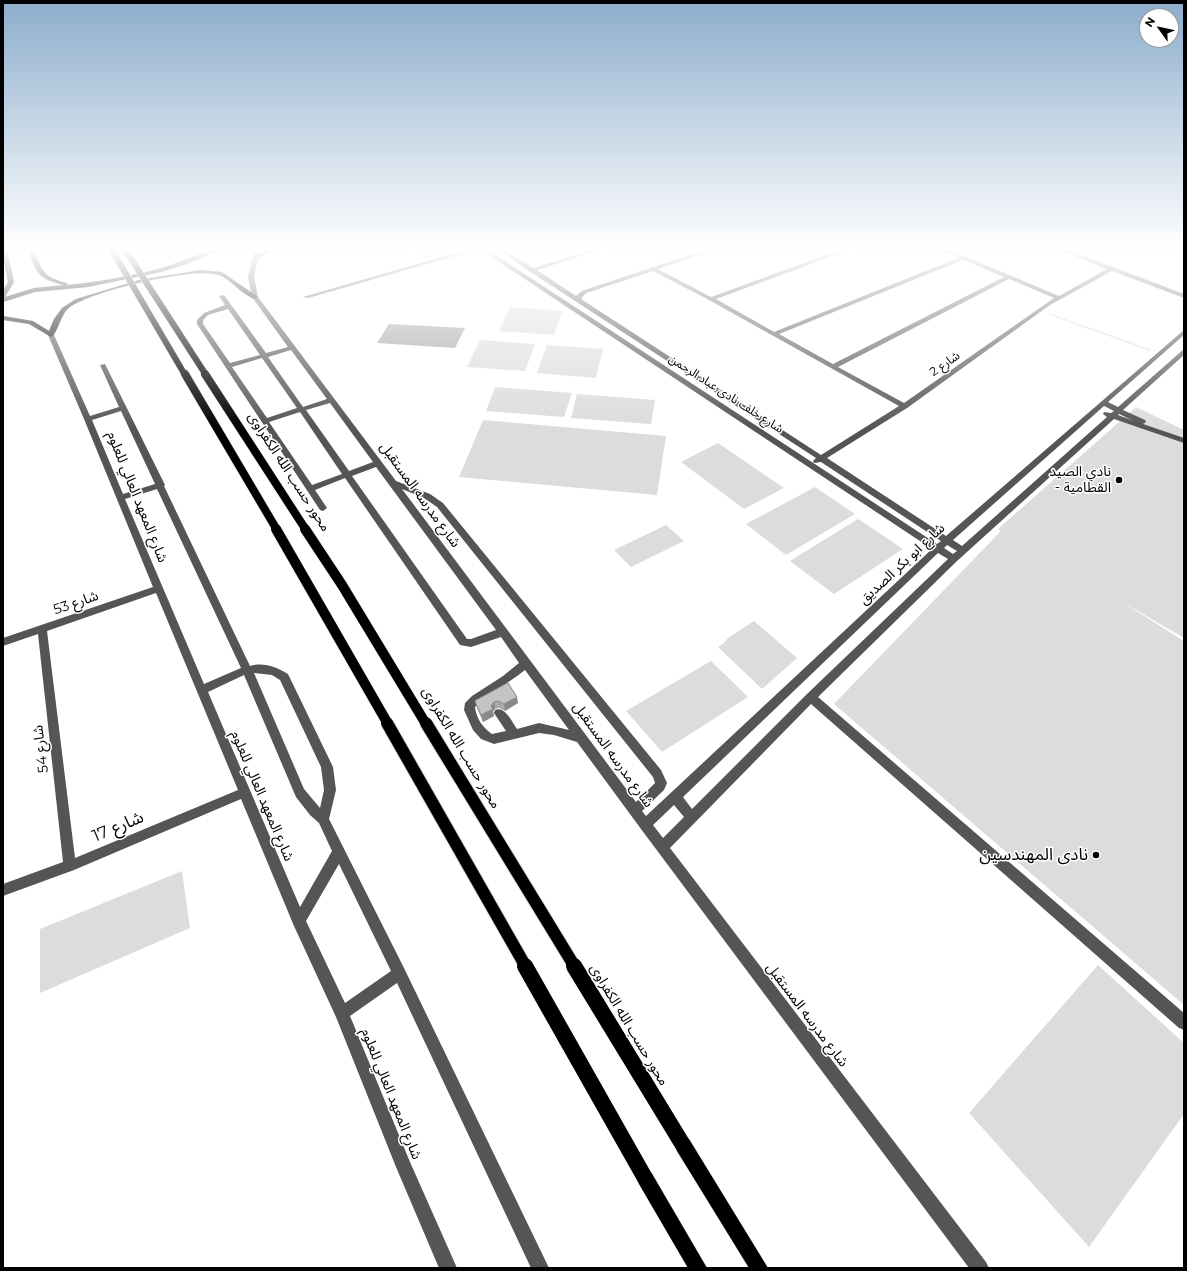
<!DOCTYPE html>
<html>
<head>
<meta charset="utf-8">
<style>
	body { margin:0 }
	#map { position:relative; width:1187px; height:1271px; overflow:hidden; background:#fff; font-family:Montserrat,sans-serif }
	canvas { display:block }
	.frame { position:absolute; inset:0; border:4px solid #000; pointer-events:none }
	.north { position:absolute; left:1139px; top:8px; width:40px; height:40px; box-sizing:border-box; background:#fff; border:1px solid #999; border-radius:50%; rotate:303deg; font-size:11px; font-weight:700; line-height:16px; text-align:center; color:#000 }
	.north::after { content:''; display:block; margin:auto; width:14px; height:18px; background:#000; clip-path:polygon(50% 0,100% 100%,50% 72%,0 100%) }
</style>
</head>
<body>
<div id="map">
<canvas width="1187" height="1271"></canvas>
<div class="frame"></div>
<div class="north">N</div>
</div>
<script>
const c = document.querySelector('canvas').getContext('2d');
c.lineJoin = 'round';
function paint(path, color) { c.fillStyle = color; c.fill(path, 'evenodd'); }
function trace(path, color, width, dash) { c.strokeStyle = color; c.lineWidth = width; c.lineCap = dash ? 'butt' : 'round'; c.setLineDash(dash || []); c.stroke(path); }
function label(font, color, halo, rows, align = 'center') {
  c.font = font + ' Montserrat,"Noto Sans Arabic",sans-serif'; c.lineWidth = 3; c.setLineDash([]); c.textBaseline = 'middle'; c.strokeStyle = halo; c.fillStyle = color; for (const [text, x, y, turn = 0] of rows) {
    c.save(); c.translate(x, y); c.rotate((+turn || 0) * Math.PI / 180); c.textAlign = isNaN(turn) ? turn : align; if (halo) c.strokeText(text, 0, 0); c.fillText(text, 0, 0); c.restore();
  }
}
paint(new Path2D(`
	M414,250H449L450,252L425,259Z
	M510,307L563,311L554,335L499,331Z
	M480,340L535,344L525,371L467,367Z
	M547,345L603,349L596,378L537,373Z
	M495,387L572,393L564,417L486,411Z
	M577,394L655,400L651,424L571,418Z
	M1136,407L1184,430V638L1117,599L1184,641V1005L834,704L1001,531L998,529Z
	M483,420L666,436L657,495L459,477Z
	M718,443L784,488L744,509L681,462Z
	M815,487L855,514L786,555L746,524Z
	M858,519L903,549L834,594L790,561Z
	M666,525L684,541L631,567L614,550Z
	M754,621L797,658L762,689L718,647L723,644L728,638Z
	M711,661L748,697L662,752L626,711Z
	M182,871L190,928L40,993V929Z
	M1098,965L1184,1043V1114L1089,1247L969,1113Z`), '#dcdcdc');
paint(new Path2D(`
	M389,324L465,328L455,348L377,343Z`), '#a3a3a3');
const major = new Path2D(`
	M3,250H7L14,282L5,297L34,288L64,285C38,279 37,274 28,250H34C42,272 44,277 67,283V285C99,282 131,276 162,268C179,263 203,250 221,250L187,264L161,272L88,287L35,292L3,302V298L5,297L3,298V291L8,282L3,258Z
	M265,250H273L258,259H254V257Z
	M201,270L222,272L258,297L255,299C239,294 230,276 214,274C186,269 93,291 70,307C60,314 58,334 51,337L29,324L3,320V316L33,321L49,331L54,319L62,308L76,299L139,280Z
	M683,1137L689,1139L768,1268H749L677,1151L675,1145L677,1139Z
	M645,1170L651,1172L707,1268H688L639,1184L637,1178L639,1172Z`);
trace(major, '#dbdbdb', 1);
trace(new Path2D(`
	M1049,314L1150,350`), '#777', 1.5, [0.5, 1.5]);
paint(new Path2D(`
	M250,250H256L259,255L254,277L258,297L396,481L430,494L443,503L661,770L667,783L664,790L642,811L646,816L932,549L481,250H488L937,544L941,541L821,462L814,463L813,461L816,458L529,271L499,250H506L533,268L591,250H601L537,270L576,296L582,291L704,250H714L658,269L711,297L840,250H849L716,299L774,332L958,258L941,250H950L1059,296L1107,269L1059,250H1068L1184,294V298L1112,271L1050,305L907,408L827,458L946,536L1184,330V335L1108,402L1118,407L1184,349V355L1123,410L1145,420L1146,422L1143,424L1184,438V443L1114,419L957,561L818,697L1184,1013V1030L1179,1028L811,704L670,848L986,1262L989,1268H969L641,829L577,742L554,735L539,733L494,744L481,739L473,730L464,710L465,703L472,696L503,676L519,663L501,637L471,647L460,645L345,478L315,490L327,508L323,511L320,510L197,324V320L204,313L225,305L219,296L224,295L266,353L288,347L252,297L248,277L253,255ZM963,260L1004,277L833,364L779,334ZM653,271L709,300L899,406L821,455L581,299L586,293ZM1009,279L1054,298L904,403L838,367ZM228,309L260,355L230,363L203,324V320L208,315ZM291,350L327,399L303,407L268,357ZM262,358L297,408L267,418L232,367ZM330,403L373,462L349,471L306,410ZM1104,406L1114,411L1111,413L1104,412L1103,414L1107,417L962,546L953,540ZM300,412L342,474L312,485L269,422ZM1119,414L1134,421L1118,415ZM376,467L496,630L471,639H467L352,476ZM402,489L424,498L437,507L653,777L655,783L636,802ZM947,545L957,551L953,554L944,548ZM938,553L948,559L807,694L692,809L683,797ZM525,670L569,730L539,723L517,729C512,722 505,706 495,710L494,713L506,731L492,734C483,728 476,718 475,707C489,693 509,683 525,670ZM674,805L684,817L663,838L653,825Z
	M465,250H476L308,298L303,297Z
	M51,333L54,335L90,416L119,407L100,365L105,364L165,485L164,486L250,666C264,662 276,667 288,674L333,767L336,790L329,819L404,968L549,1268H531L397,983L350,1016L410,1162L457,1268H439L396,1167L336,1017L294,926L241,799L74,870L3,896V884L63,862L38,634L3,646V638L153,587L84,419L48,335ZM121,411L155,484L123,494L92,420ZM157,489L241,668L204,684L125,499ZM156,593L238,790L75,858L47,631ZM254,673L272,675L280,680L321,767L324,790L320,808L304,789ZM244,675L296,797L310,815L319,823L332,851L300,907L208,692ZM339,864L391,971L345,1003L306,921Z`), '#555');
paint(major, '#000');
const majorBridgeFar4 = new Path2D(`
	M126,251L206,375
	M113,252L185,375`);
const majorBridgeFar3 = new Path2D(`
	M185,374L277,530
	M205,374L306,530`);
const majorBridgeFar2 = new Path2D(`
	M276,529L388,724
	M305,529L342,585L426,724`);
const majorBridgeFar1 = new Path2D(`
	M387,723L526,967
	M426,723L575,967`);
const majorBridge = new Path2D(`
	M525,966L645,1178
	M574,966L683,1145`);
trace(majorBridgeFar4, '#dbdbdb', 7, []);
trace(majorBridgeFar3, '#dbdbdb', 9, []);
trace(majorBridgeFar2, '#dbdbdb', 11, []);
trace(majorBridgeFar1, '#dbdbdb', 14, []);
trace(majorBridge, '#dbdbdb', 16, []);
trace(majorBridgeFar4, '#000', 6);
trace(majorBridgeFar3, '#000', 8);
trace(majorBridgeFar2, '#000', 10);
trace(majorBridgeFar1, '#000', 12);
trace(majorBridge, '#000', 16);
paint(new Path2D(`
	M508,683L518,703L505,711L499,708L495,709L493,711L494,716L483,722L477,708L475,701Z`), '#a9a9a9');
paint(new Path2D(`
	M517,697L518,703L505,711L504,704Z
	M494,702L495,709L493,711L494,716L483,722L481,715L491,706Z`), '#898989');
const building = new Path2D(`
	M508,683L517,697L504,704L498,701L494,702L491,706L493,709L481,715L475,701Z`);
paint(building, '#c4c4c4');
trace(building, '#898989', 1);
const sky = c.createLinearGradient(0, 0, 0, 428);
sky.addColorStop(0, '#8cadcc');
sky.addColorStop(0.58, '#fff');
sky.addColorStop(1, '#ffffff00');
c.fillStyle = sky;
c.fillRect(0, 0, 1187, 428);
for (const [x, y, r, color] of [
	[1119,480,4,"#000"],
	[1096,855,4,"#000"]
]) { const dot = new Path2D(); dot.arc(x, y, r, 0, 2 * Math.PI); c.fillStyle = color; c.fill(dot); trace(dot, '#fff', 1.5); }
label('12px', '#000', '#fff', [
	["شارع 2",945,364,-35],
	["شارع خلف نادى عباد الرحمن",726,394,33]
]);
label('14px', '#000', '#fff', [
	["محور حسب الله الكفراوى",289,472,57],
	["شارع مدرسه المستقبل",420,495,54],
	["شارع المعهد العالي للعلوم",137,497,68],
	["شارع ابو بكر الصديق",902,564,-43],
	["شارع 53",76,603,-19],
	["محور حسب الله الكفراوى",461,748,59],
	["شارع 54",41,749,-97],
	["شارع مدرسه المستقبل",613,755,54],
	["شارع المعهد العالي للعلوم",262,796,67],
	["شارع مدرسه المستقبل",807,1015,53],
	["محور حسب الله الكفراوى",629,1025,59],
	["شارع المعهد العالي للعلوم",391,1094,68]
]);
label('14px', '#000', '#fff', [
	["نادي الصيد",1111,472],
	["- القطامية",1111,488]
], 'right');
label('17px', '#000', '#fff', [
	["شارع 17",118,827,-23]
]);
label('17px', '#000', '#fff', [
	["نادى المهندسين",1088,855]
], 'right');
</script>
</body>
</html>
